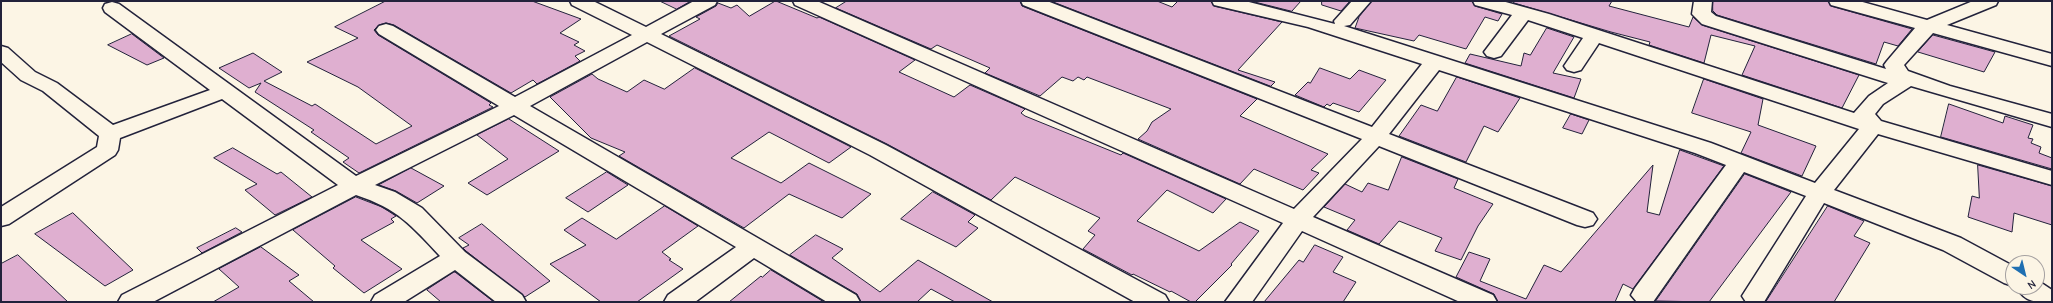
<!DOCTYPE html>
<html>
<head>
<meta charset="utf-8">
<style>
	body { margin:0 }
	#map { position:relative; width:2053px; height:303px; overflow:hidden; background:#fcf5e5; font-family:"Comic Neue",sans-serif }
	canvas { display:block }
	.frame { position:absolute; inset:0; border:2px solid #22223b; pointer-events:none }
	.north { position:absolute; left:2005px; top:255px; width:40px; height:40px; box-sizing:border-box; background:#fcf5e5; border:1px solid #a5a1a1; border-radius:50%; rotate:145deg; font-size:11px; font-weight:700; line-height:16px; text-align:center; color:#22223b }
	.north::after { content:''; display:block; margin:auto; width:14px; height:18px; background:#1f6fb2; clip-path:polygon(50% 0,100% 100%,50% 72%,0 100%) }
</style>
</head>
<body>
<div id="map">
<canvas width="2053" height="303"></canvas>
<div class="frame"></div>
<div class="north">N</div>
</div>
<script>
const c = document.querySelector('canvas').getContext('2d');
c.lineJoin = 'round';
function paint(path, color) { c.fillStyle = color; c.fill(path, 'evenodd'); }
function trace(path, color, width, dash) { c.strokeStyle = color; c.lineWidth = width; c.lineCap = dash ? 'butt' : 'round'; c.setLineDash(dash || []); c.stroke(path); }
const building = new Path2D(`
	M386,1H532L581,19L560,33L579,42L574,45L585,51L575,56L580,61L537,84L533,80L511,93L394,25L386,23L379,25L374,30L378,35L491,103L489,105L493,107L359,173L343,162L349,158L311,132L314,130L255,92L261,83L249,88L219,68L253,53L282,72L264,81L312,106L315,104L376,144L412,126L358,87L307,62L358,38L335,27Z
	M660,1H691L677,9Z
	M776,1L817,18L819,17L915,60L899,72L954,97L970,85L1025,109L1021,113L1025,116L1121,155L1123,153L1226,199L1213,213L1167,190L1137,221L1199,251L1240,222L1259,231L1231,264L1232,265L1195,302H1191L1171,291L1170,292L1133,274L1132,275L1083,249L1095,235L1088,231L1100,218L1071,204L1015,177L991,200L887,144L669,36L700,19L696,17L716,6L718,3L731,8L737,5L749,16Z
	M847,1H1020L1022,6L1257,99L1240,116L1328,154L1311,170L1319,173L1303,190L1254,169L1240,184L1138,139L1147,131L1152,122L1171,109L1087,77L1084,80L1078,77L1073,81L1062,77L1040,96L985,73L990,68L937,45L931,49L836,8Z
	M1051,1H1157L1172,7L1178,1H1211L1214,6L1282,22L1238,70L1275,82L1271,86Z
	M1251,1H1301L1292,11Z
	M1322,1H1350L1341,11L1322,5Z
	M1372,1H1472L1475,6L1502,14L1498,21L1485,17L1466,49L1419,35L1414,41L1355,28L1359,17Z
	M1514,1H1612L1609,6L1689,27L1693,17L1702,25L1859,75L1842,108L1742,75L1755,46L1711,35L1704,63L1649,45L1650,42L1611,32L1514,3Z
	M1713,1H1828L1831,6L1912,29L1898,46L1884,42L1876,64L1717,15L1713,11Z
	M1547,28L1574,37L1553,73L1581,79L1574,98L1465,63L1470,54L1521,66L1524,53L1530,55Z
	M132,34L164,58L147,65L108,45Z
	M1933,35L1995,52L1984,72L1918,52Z
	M695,68L851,147L829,163L769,132L731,158L781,183L809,163L871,194L842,218L789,194L744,228L619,156L625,152L591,138L550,97L592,74L598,79L627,92L644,80L664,89Z
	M1320,68L1350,79L1359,70L1386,80L1359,112L1333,103L1330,106L1327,104L1324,107L1295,95L1308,82L1310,83Z
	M1457,77L1520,98L1498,132L1484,126L1466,162L1399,136L1421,105L1437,111Z
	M1704,79L1763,99L1758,125L1816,146L1802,176L1741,153L1751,132L1692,113Z
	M1949,104L2003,123L2005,116L2033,125L2028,138L2033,139L2031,143L2041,147L2039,153L2052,158V169L1941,137Z
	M1571,114L1589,120L1582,134L1563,128Z
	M509,119L559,151L487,195L468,183L508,159L477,135Z
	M233,148L277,174L281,172L312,197L275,215L245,190L257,184L214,158Z
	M1680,150L1724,166L1633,289L1623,284L1615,302H1498L1494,294L1456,277L1469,252L1490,259L1480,281L1526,299L1544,265L1561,272L1653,165L1647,212L1659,215Z
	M1402,157L1458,179L1454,188L1493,204L1478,226L1461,260L1435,251L1442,238L1399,221L1379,244L1347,230L1355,220L1324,207L1345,184L1362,192L1368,183L1388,190Z
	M1978,165L2052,186V225L2014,213L2012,232L1968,217L1972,196L1979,198Z
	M411,168L444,186L417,203L396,191L379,185Z
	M607,172L628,185L588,212L566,198Z
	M1745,174L1791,192L1709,302L1656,301Z
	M933,192L975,215L968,222L978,228L956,247L901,219Z
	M356,197L382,207L396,216L391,219L394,222L361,240L402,269L364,293L333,268L335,266L293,230Z
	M665,206L698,226L662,252L671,259L669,260L683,269L637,302H601L550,264L586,245L564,230L582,218L616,239Z
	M1828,206L1864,221L1854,236L1870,243L1834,302H1766Z
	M73,213L133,270L105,286L35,234Z
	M482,224L550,281L525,297L466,251L463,248L469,245L459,238Z
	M236,228L242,232L202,253L197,248Z
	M816,235L843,249L832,258L880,292L918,260L993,302H955L931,289L917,302H861L857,294L790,255Z
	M1315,245L1343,257L1333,272L1356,282L1343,302H1264L1299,260L1303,262Z
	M261,247L299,275L289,281L314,302H213L239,287L219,269Z
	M18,255L68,302H1V264Z
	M771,270L824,302H729L761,276L762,277Z
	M454,272H455L494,302H441L427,290Z`);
paint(building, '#dfafd0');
trace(building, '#22223b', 1);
const minor = new Path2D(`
	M570,1H593L646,27L694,1H717L715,5L661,34L886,145L1165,295L1169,302H1135L870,155L647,42L530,106L856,295L860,302H827L754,258L695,302H664L668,295L736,247L514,115L375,185L395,192L422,208L465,252L522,295L526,302H496L455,270L404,302H371L375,295L440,256C411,225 398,209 356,195L153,302H118L122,295L338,185L222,99L120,138L118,150L115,155L9,224L1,226V207L97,147L99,136L43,91L21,80L1,62V46L8,48L35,72L57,83L113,125L210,90L105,12L103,8L105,4L112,2L119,4L356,176L499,106L379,34L376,30L379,26L386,24L393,26L515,97L632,35L572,5Z
	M793,1H817L1294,209L1362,139L1023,5L1021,1H1047L1372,127L1422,64L1308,27L1214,5L1212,1H1245L1335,24L1334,21L1352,1H1371L1350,25L1344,26L1711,143L1815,183L1859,129L1599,43L1581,70L1574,72L1567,70L1564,66L1583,38L1528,20L1501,56L1494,58L1487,56L1484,52L1512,15L1475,5L1473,1H1502L1549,14L1854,113L1869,96L1888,83L1702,24L1692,14L1694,1H1712L1711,12L1716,16L1886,69L1884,65L1887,61L1915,28L1831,5L1829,1H1859L1927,20L1973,1H1998L1996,5L1947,25L2052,54V66L1933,33L1904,65L1908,71L1950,86L2052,114V127L1911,86L1883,104L1875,114L1881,121L2052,171V185L1878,134L1834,190L1961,238L2013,266V286L2004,283L1943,250L1824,203L1764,302H1746L1742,296L1806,196L1744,172L1653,302H1637L1631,295L1635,288L1726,165L1695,153L1439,70L1389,134L1593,213L1597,219L1593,225L1585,227L1577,225L1379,146L1313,217L1493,295L1497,302H1460L1302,231L1252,302H1225L1283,223L795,5Z
	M2037,280L2052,290V302C2035,302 2026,303 2016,287H2037Z`);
trace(minor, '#22223b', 3);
paint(minor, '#fcf5e5');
</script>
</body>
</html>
